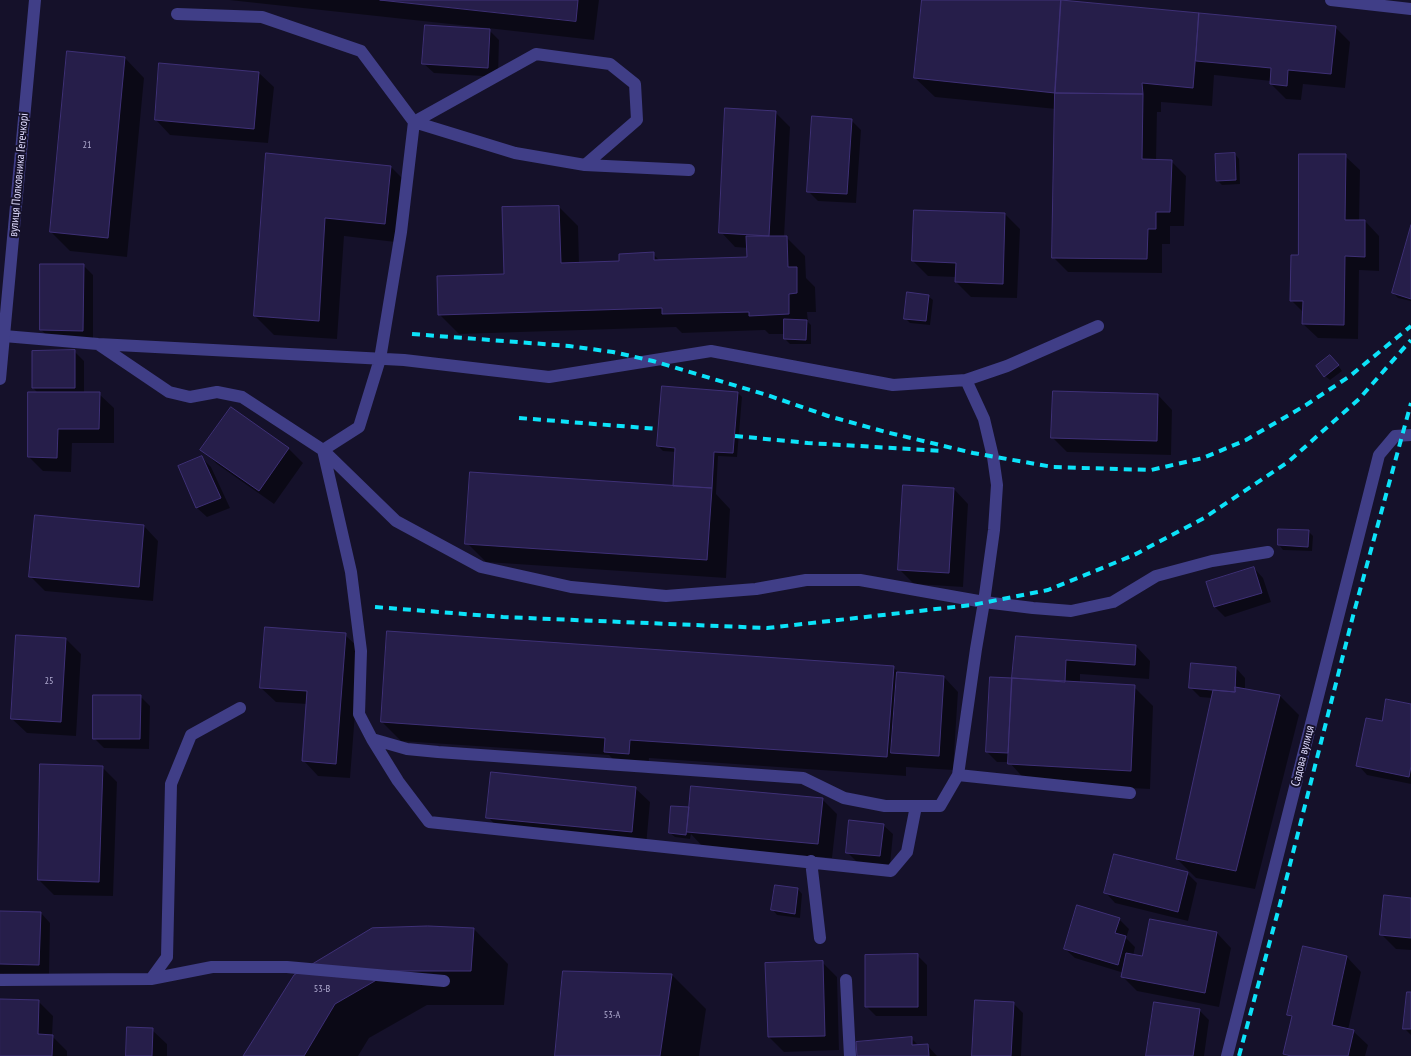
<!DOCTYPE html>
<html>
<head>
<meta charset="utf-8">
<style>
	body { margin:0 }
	canvas { display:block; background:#15112a }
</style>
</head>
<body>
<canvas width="1411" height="1056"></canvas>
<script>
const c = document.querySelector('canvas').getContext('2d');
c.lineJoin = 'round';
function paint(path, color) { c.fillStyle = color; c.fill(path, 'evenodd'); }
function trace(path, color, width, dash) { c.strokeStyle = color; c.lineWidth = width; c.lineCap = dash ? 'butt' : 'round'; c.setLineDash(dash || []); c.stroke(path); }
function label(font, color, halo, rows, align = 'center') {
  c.font = font + ' "PT Sans Narrow",sans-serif'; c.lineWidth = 4; c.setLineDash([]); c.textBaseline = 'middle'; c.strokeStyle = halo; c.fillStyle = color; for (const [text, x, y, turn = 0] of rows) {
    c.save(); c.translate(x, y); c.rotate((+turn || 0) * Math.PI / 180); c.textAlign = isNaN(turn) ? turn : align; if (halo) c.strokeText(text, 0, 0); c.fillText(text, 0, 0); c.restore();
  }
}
paint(new Path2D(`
	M229,0H599L594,40L487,28L499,40L498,77L434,73L424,64L487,30V28Z
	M923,0H1055L1335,27L1350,42L1345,88L1303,84L1301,100L1286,99L1271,84V81L1214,75L1212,106L1161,102V112H1157L1156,161H1171L1186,176L1184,226H1170V244H1162V273L1068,272L1054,258L1056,109L935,97L915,78Z
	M125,58L144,78L127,257L70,251L51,232Z
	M259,73L274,87L268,143L170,135L156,120Z
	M775,112L790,127L784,237H786L805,256L806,278L815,287L816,312H807L808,322L811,325V344H790L785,339V334H769L765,330L682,333L676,327L459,334L440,315L505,275L559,207L578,226L579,263L621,262L653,254L660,261L749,258L748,248L735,247L721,232Z
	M851,120L861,130L856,203L818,201L808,191Z
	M267,154L391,167L410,186L404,243L344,236L337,339L274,335L255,316Z
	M1235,154L1239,159L1240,184L1222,185L1217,180Z
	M1345,156L1360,170L1359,221H1365L1379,236V271L1359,270L1358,339L1318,338L1303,324L1304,313L1291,300L1299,257Z
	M1005,214L1020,229L1017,298L971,297L956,282V277L928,276L913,261Z
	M1411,230V301L1398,298L1393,293Z
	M83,265L93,275V340L51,339L41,330Z
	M928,296L933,300L930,325L910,323L905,318Z
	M74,351L84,361V393L99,394L114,408V443H72L71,472L43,471L29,457L38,393L33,388Z
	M1335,361L1342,371L1330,380L1325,376Z
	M738,393L742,397L737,457L718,456L716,494L730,509L726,578L486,562L467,543L674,487L676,452L663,451L658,446Z
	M1158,395L1172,410L1171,455L1067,452L1053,438Z
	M231,408L289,449L303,463L274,504L217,464L202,449Z
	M201,457L211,467L230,508L207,517L197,508Z
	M954,489L968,504L963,587L914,584L899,569Z
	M144,526L158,541L153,601L45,591L31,577Z
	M1309,532L1313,536L1312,551L1283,550L1279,545Z
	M1254,568L1263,578L1271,602L1225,617L1215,607L1208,582Z
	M345,635L360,649L350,778L318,776L304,761L307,704L276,702L261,688Z
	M17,637L66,639L81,654L76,736L27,733L12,719Z
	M1017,638L1136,646L1150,661L1149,679L1080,674V683L1134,687L1153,706L1150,789L1028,783L1009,762H997L987,752L991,678L1013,679Z
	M893,667L900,674L944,677L958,692L953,770L906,767V776L649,758L648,773L624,771L609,755L401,741L382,722Z
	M1236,668L1245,678V690L1280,696L1299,715L1255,889L1196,878L1177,859L1212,698L1200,697L1191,688Z
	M140,696L150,706L149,749L104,748L94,738Z
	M1411,706V784L1367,775L1358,765L1383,723Z
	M102,767L117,782L113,896L54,895L39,880Z
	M635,788L650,802L646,846L502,832L488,817Z
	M822,799L837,814L832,858L702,846L691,834L690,839L675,837L670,833L688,809L690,810Z
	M883,825L893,834L890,865L857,862L847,852Z
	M1187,873L1197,883L1188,921L1115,903L1106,893Z
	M798,889L802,894L800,918L777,915L773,910Z
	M1411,899V950L1396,949L1381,934Z
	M0,912L41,913L50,923L49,974L0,973Z
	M1119,919L1129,929L1126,938L1135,947L1133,956L1143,958L1217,933L1231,948L1219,1007L1137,991L1123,977L1124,973L1075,958L1065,949Z
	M474,929L508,964L504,1005H427L369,1038L358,1056H244L295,976Z
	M917,955L927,965V1016H876L866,1006Z
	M1347,957L1361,972L1348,1030L1353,1031L1368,1045L1365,1056H1287L1285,1054L1292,1019L1289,1015Z
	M822,962L837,977L839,1050L784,1052L769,1037Z
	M672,975L706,1009L699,1056H556Z
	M1411,993V1035L1404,1028Z
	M0,1000L38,1001L53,1016L52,1036L67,1051V1056H0Z
	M1013,1003L1023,1013L1021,1056H973Z
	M1199,1010L1209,1020L1204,1056H1148Z
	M152,1030L167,1044V1056H127Z
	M911,1038L919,1046L927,1045L937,1056H859Z`), '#0007');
const building = new Path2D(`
	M380,0H578L576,21Z
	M922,0H1061L1055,93L914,78Z
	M1061,0L1199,13L1193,88L1142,83L1143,94L1055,93Z
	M1199,13L1336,26L1331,74L1288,70L1287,86L1270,84L1271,68L1196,61Z
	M425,25L490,29L488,68L422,64Z
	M67,51L125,57L108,238L50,232Z
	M159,63L259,72L254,129L155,120Z
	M1055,93L1143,94L1142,159L1172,160L1170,212H1156V229H1148L1147,259L1052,258Z
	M725,108L776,111L769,236L719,233Z
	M812,116L852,119L847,194L807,192Z
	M266,153L391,166L385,224L325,218L319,321L254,316Z
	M1235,153L1236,180L1216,181L1215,154Z
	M1299,154H1346L1345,220H1365V257L1345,256L1344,325L1302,324L1303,301H1290L1291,255H1298Z
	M559,206L561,263L619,261V254L654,252V260L747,257L746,236H787L788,267H797V293L789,294V314L749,316V312L662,314V308L438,315L437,276L504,274L502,207Z
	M914,210L1005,213L1003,284L955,282L956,263L912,261Z
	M1411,225V299L1392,293Z
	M40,264H84L83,331L40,330Z
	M907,292L929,295L926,321L904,319Z
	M784,319L807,320L806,340L784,339Z
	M75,350V388H32V351Z
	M1330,355L1339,365L1324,377L1316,366Z
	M662,386L738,392L733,453L714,452L712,488L673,486L675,448L657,446Z
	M1053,391L1158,394L1157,441L1051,438Z
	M28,392H100L99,429H58L57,458L28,457Z
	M231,407L289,448L259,491L200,450Z
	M202,456L221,498L196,508L178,466Z
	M470,472L712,488L707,560L465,544Z
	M903,485L954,488L949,573L898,570Z
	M35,515L144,525L139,587L29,577Z
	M1278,529L1309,530L1308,547L1278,545Z
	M1254,567L1262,593L1214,607L1206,582Z
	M265,627L346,633L336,764L302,761L307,691L260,688Z
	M387,631L894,666L887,757L630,740L629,754L604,752L605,738L381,722Z
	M16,635L66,638L61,722L11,719Z
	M1016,636L1136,645L1135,665L1066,660L1065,682L1012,678Z
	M1191,663L1236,667L1235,692L1189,688Z
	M897,672L944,676L939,756L891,753Z
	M990,677L1012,678L1008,753L986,752Z
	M1012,678L1135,685L1131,771L1008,764Z
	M1235,687L1280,695L1236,871L1176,859L1213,690L1235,692Z
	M93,695H141L140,739H93Z
	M1386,699L1411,704V766L1409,777L1356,766L1366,718L1382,721Z
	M40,764L103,766L99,882L38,880Z
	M491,772L636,787L632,832L486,818Z
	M691,786L823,798L818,844L687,832Z
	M671,806L689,807L686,835L669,833Z
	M849,820L884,824L880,856L846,853Z
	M1114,854L1188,872L1178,912L1104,893Z
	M775,885L798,888L795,914L771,910Z
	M1384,895L1411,898V938L1380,935Z
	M1077,905L1120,918L1115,933L1126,936L1118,965L1064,949Z
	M0,911L41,912L39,965L0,964Z
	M1150,919L1217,932L1205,993L1121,977L1126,953L1142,956Z
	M428,926L474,928L471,971H392L335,1004L304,1056H243L294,975L372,928Z
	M1303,946L1347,956L1332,1025L1354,1030L1348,1056H1291L1283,1054L1292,1016L1287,1015Z
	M918,954V1007H865V955Z
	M823,961L825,1036L768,1037L765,963Z
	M563,971L672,974L660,1056H555Z
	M1407,992H1411V1029H1403Z
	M0,999L39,1000L38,1034L53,1035L52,1056H0Z
	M975,1000L1014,1002L1011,1056H972Z
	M1154,1002L1200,1009L1193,1056H1146Z
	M127,1027L153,1028L152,1056H126Z
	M912,1037V1045L928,1044L929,1056H857L856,1042Z`);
paint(building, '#261e4a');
trace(building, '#3e3076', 1);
trace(new Path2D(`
	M177,14L262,17L361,51L414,122L401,232L380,359L359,427L323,450L351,572L361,651L359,714L372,739L407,749L438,752L803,778L844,798L885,806H940L958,775L1130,793
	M414,122L536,54L610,64L635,84L637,120L585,165
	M414,122L515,153L585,165L689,170
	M4,336L98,344L404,360L549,377L711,351L893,385L966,380L1007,366L1098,326
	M98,344L169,392L190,397L217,392L242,397L323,450L396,521L481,567L571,587L666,596L756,589L806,580H860L984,602L1033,608L1071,611L1113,602L1156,576L1212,561L1268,552
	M372,739L398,781L429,822L891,871L907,852L916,806
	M958,775L976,649L984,602L994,530L997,485L993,457L984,419L966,380
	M811,861L820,938
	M151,979L212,967H287L444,981
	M0,980L151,979L167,957L171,784L191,735L240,708`), '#403e87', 12);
trace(new Path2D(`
	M1331,0L1411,9
	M0,379L35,0
	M846,980L850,1056
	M1227,1056L1379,455L1395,436L1411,435`), '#403e87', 12);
trace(new Path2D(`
	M412,334L569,346L613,352L653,361L767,395L828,416L886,432L973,453L1053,467L1151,470L1203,458L1246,440L1306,405L1350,376L1411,326
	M519,418L658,429
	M735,436L808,443L943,451
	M375,607L503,617L767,628L972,605L1048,590L1134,555L1204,518L1288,462L1359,399L1411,340
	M1239,1056L1280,904L1353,616L1411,403`), '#0ce3f9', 4, [8, 6]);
label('10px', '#b1acd1', null, [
	["21",87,145],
	["25",49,681],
	["53-В",322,989],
	["53-А",612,1015]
]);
label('12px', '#dfdbfe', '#15112a', [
	["вулиця Полковника Гегечкорі",19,175,-85],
	["Садова вулиця",1303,756,-76]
]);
</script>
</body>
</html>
